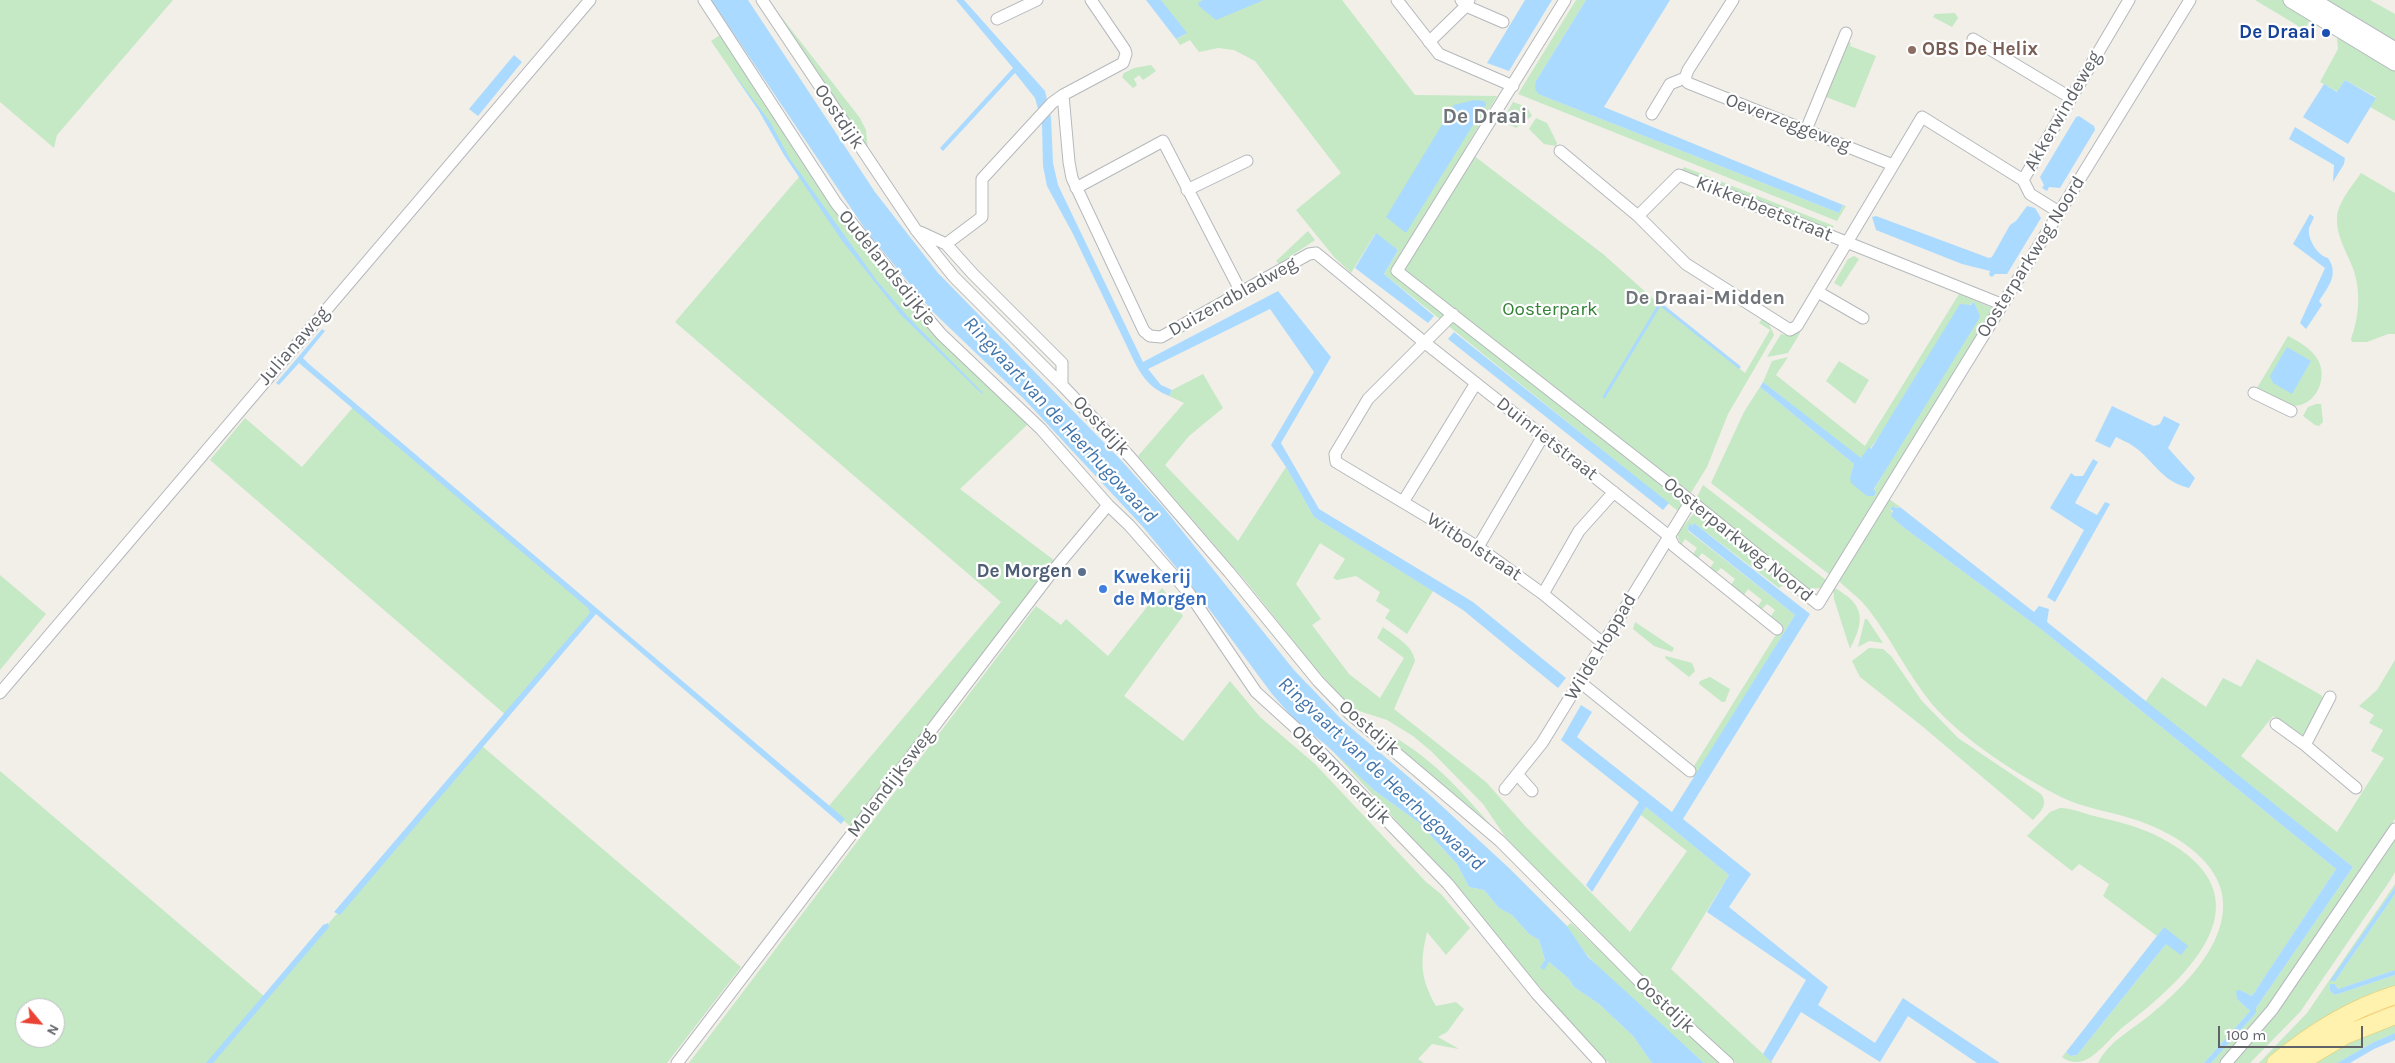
<!DOCTYPE html>
<html>
<head>
<meta charset="utf-8">
<style>
	body { margin:0 }
	#map { position:relative; width:2395px; height:1063px; overflow:hidden; background:#f1efe8; font-family:Karla,sans-serif }
	canvas { display:block }
	.north { position:absolute; left:15px; top:998px; width:50px; height:50px; box-sizing:border-box; background:#fff; border:1px solid #bfc1c3; border-radius:50%; rotate:118deg; font-size:14px; font-weight:700; line-height:20px; text-align:center; color:#5f6368 }
	.north::after { content:''; display:block; margin:auto; width:18px; height:22px; background:#ea4335; clip-path:polygon(50% 0,100% 100%,50% 72%,0 100%) }
	.scale { position:absolute; left:2218px; top:1026px; width:145px; height:22px; box-sizing:border-box; border:2px solid #5f6368; border-top:0; padding-left:6px; font-size:15px; line-height:18px; white-space:nowrap; color:#5f6368; -webkit-text-stroke:4px #fff; paint-order:stroke }
</style>
</head>
<body>
<div id="map">
<canvas width="2395" height="1063"></canvas>
<div class="north">N</div>
<div class="scale">100 m</div>
</div>
<script>
const c = document.querySelector('canvas').getContext('2d');
c.lineJoin = 'round';
function paint(path, color) { c.fillStyle = color; c.fill(path, 'evenodd'); }
function trace(path, color, width, dash) { c.strokeStyle = color; c.lineWidth = width; c.lineCap = dash ? 'butt' : 'round'; c.setLineDash(dash || []); c.stroke(path); }
function label(font, color, halo, rows, align = 'center') {
  c.font = font + ' Karla,sans-serif'; c.lineWidth = 4.5; c.setLineDash([]); c.textBaseline = 'middle'; c.strokeStyle = halo; c.fillStyle = color; for (const [text, x, y, turn = 0] of rows) {
    c.save(); c.translate(x, y); c.rotate((+turn || 0) * Math.PI / 180); c.textAlign = isNaN(turn) ? turn : align; if (halo) c.strokeText(text, 0, 0); c.fillText(text, 0, 0); c.restore();
  }
}
paint(new Path2D(`
	M0,0H173L57,135L54,148L0,102Z
	M1161,0H1342L1415,95L1497,96L1465,149L1603,254L1659,304L1745,373L1770,330L1759,323L1762,319L1769,324L1774,335L1728,414L1707,467L1679,512L1384,274L1398,250L1375,234L1351,273L1335,258L1296,210L1341,173L1255,61L1234,50L1218,48L1199,52L1190,40L1180,45L1176,39L1186,34Z
	M1576,0H1586L1536,81L1538,94L1839,213L1843,205L1846,206L1837,221L1518,94Z
	M2255,0H2284L2310,19L2305,30Z
	M2319,0H2370L2395,14V46Z
	M772,5L860,118L866,130L868,152Z
	M1955,13L1958,18L1952,27L1933,17L1935,14Z
	M720,35L778,120L815,181L852,230L1028,424L960,489L1055,561L850,826L828,807L1001,602L675,322L799,177L759,111L711,41Z
	M2337,37L2395,68V121L2370,107L2376,97L2345,80L2338,92L2320,82L2338,49Z
	M1848,42L1851,43L1850,46L1876,56L1855,108L1826,97Z
	M1151,65L1156,71L1143,80L1139,75L1134,79L1137,85L1133,88L1122,77L1124,73L1134,68Z
	M1513,102L1527,107L1532,116L1516,128L1502,121Z
	M1536,118L1547,123L1557,143L1556,146L1544,144L1529,129Z
	M1684,167L1834,226L1831,230L1681,171Z
	M2361,173L2395,193V334H2388L2367,342H2352L2351,339C2359,317 2361,294 2354,271C2348,254 2336,237 2337,217C2338,202 2353,185 2361,173Z
	M1308,231L1315,240L1279,264L1276,261Z
	M1854,256L1859,259L1841,287L1834,283L1848,259Z
	M1959,294L1990,307L1993,304L1995,307L1830,575L1711,483L1744,412L1760,387L1854,464L1850,477L1867,496H1874L1876,493L1874,490L1977,310L1975,304L1972,302L1870,449L1869,448L1861,459L1763,382L1772,361L1788,357L1776,375L1865,446Z
	M1798,331L1800,333L1788,353L1767,357L1781,334L1791,336Z
	M2288,336C2299,342 2311,348 2318,360C2329,379 2314,411 2288,405C2278,402 2266,393 2257,388Z
	M1839,361L1869,380L1855,404L1826,381Z
	M1203,374L1223,408L1189,436L1165,465L1238,541L1286,467L1314,517L1433,591L1407,634L1385,618L1390,610L1376,601L1380,592L1356,576L1337,580L1333,578L1345,559L1320,543L1296,584L1321,619L1312,625L1349,674L1380,698L1404,658L1377,638L1383,627C1394,636 1413,645 1415,661L1394,709L1486,782L1526,827L1630,932L1687,851L1641,815L1646,807L1729,875L1671,969L1773,1063H1736L1640,976L1556,891L1506,838L1483,804L1431,751L1413,736L1387,720L1353,709L1315,668L1248,584L1138,456L1184,403L1169,396L1172,390Z
	M2316,404H2321L2323,422L2319,426L2315,425L2303,416L2308,407Z
	M355,405L596,610L507,716L210,460L245,418L302,467Z
	M1703,485L1826,580L1822,588L1808,589L1696,499Z
	M1888,498L1900,507L1896,508L1893,506L1890,509L1903,527L2042,630L2336,869L2252,996L2240,990L2237,999L2250,1011L2204,1063H2098C2109,1041 2132,1030 2150,1015C2178,992 2212,959 2221,923C2236,868 2177,833 2133,819C2109,811 2083,808 2061,797C2018,775 1963,740 1932,704C1908,675 1892,640 1869,610C1860,598 1849,591 1839,581Z
	M1695,512L1786,583L1779,588L1694,523L1692,526L1689,524L1688,531L1795,615L1694,778L1689,774L1782,625L1771,616L1775,610L1767,604L1762,609L1758,606L1762,600L1748,589L1744,595L1731,585L1735,579L1721,568L1716,573L1710,568L1714,562L1702,553L1698,558L1693,554L1697,548L1685,539L1681,545L1677,534Z
	M0,575L46,614L0,670Z
	M1162,588L1183,616L1124,696L1183,741L1230,681L1260,717L1315,764L1426,882L1441,894L1470,928L1446,955L1427,932C1420,962 1420,978 1436,1006L1456,1002L1464,1009L1447,1032L1438,1037L1459,1049L1432,1044L1418,1059L1424,1063H689L1036,606L1061,625L1066,619L1108,656Z
	M1833,588C1839,589 1842,593 1847,596C1867,612 1860,629 1850,649L1834,599Z
	M1865,619H1867L1883,643L1869,641L1858,647Z
	M1635,622L1674,648L1672,652L1654,646L1633,629Z
	M1869,648L1883,649L1891,656L1922,701L1958,738L2041,794C2049,805 2040,812 2033,820L1922,726L1860,677L1852,661Z
	M1666,656L1692,663L1695,671L1689,677L1665,658Z
	M2257,659L2321,695L2323,698L2305,735H2298L2273,716L2241,756L2337,832L2384,758L2371,751L2383,730L2369,723L2374,715L2359,706L2377,690L2395,660V819L2259,1020L2220,1063H2211L2256,1013V1008L2353,867L2145,702L2162,677L2206,707L2223,678L2241,687Z
	M1710,677L1730,689L1725,702H1722L1699,684L1700,681Z
	M1364,721C1420,747 1449,777 1489,823Z
	M482,746L741,967L667,1063H0V771L265,997ZM25,1008H55V1038H25Z
	M1330,748L1375,791L1418,822L1457,864L1469,887L1484,890L1499,908L1512,915L1529,934L1539,940L1545,960L1540,967L1549,962L1568,978L1574,987L1599,1004L1633,1036L1652,1063H1609L1592,1047L1495,936L1467,898Z
	M2060,808C2071,808 2080,812 2090,815C2115,821 2139,826 2161,838C2273,897 2190,976 2123,1027C2112,1036 2096,1057 2083,1061C2076,1063 2068,1062 2062,1057L2066,1052L2070,1056L2077,1055L2166,944L2164,927L2157,936L2103,896L2109,884L2079,864L2072,871L2027,836L2050,812Z
	M2395,838V872L2389,882L2300,1012L2250,1063H2233L2278,1011Z
	M2395,884V887L2331,981H2335L2395,894V970L2338,989L2335,984L2330,991L2335,995L2395,975V988L2270,1063H2259L2307,1013Z
	M1571,923L1721,1063H1704C1681,1043 1659,1022 1636,1002C1610,979 1584,957 1567,926Z
	M2395,1022V1033L2374,1042L2337,1063H2304Z`), '#c5e8c5');
paint(new Path2D(`
	M711,0H748L875,192L938,273L1121,460L1163,507L1294,670L1343,721L1431,796L1509,868L1567,926L1588,957L1704,1063H1652L1633,1036L1599,1004L1574,987L1568,978L1549,962L1544,970L1540,967L1545,960L1539,940L1529,934L1512,915L1499,908L1484,890L1469,887L1457,864L1418,822L1375,791L1326,745L1294,719L1272,694L1198,594L1143,527L1024,399L932,311L867,232Z
	M956,0H964L1045,91L1051,118L1053,163L1058,185L1143,362L1278,291L1331,357L1281,443L1319,509L1473,602L1566,678L1558,688L1463,610L1314,517L1286,467L1271,445L1314,372L1270,309L1148,369L1161,385L1172,390L1169,396C1152,389 1144,380 1135,363L1073,234L1047,186L1043,166L1042,123L1035,98L1015,73L943,151L940,148L1013,68Z
	M1146,0H1161L1187,33L1176,39Z
	M1203,0H1264L1216,20L1199,6L1198,3Z
	M1525,0H1552L1509,71L1487,63Z
	M1586,0H1670L1604,107L1843,205L1839,213L1538,94L1535,88L1536,81Z
	M514,55L522,62L478,116L469,109Z
	M729,67L770,122L790,159L877,281L908,317L983,393L982,394L901,315L843,242L784,155L759,111Z
	M2345,80L2376,98L2348,144L2303,117L2324,84L2337,92Z
	M1474,100L1484,101L1486,104L1406,233L1386,217L1454,105Z
	M2079,116L2094,126L2095,130L2060,188L2049,187L2047,191L2042,188L2044,185L2040,177L2076,117Z
	M2295,127L2345,158L2344,164L2333,182L2334,165L2289,139Z
	M2027,206L2035,208L2041,218L2007,274H1995L1992,277L1989,275L1990,271L1962,264L1876,230L1872,217L1876,216L1989,258L1992,257L2010,225L2016,221Z
	M2310,214L2314,217C2313,220 2310,225 2309,228C2307,239 2318,256 2328,258C2339,274 2329,286 2319,301L2322,305L2306,329L2300,323L2325,268L2293,244Z
	M1376,233L1398,250L1384,274L1434,316L1428,323L1355,268Z
	M1972,302L1975,304L1980,317L1874,489L1876,493L1874,496H1867L1851,483L1850,477L1854,464L1760,387L1763,382L1861,458L1869,447L1871,449L1960,304L1971,305Z
	M322,329L325,331L303,358L309,364L845,819L841,824L596,614L340,915L334,912L590,613L588,608L299,363L279,385L276,383Z
	M1454,332L1669,503L1663,510L1448,339Z
	M2287,347L2311,361L2292,394L2273,383L2270,376Z
	M2112,406L2154,426L2160,424L2164,416L2180,424L2168,448L2195,478L2189,488C2160,481 2155,461 2133,446C2128,442 2121,440 2116,437L2110,448L2095,441Z
	M2093,459L2098,462L2075,503L2097,515L2105,502L2110,504L2055,602L2047,597L2084,530L2050,508L2071,473L2075,476H2083Z
	M1893,506L1896,508L1900,507L2034,612L2039,606L2049,609L2047,622L2353,867L2256,1008V1013L2211,1063H2204L2250,1011L2237,999L2236,991L2240,990L2252,996L2336,869L2042,630L1903,527L1891,516L1893,511L1890,509Z
	M1689,523L1692,526L1694,523L1810,614L1683,819L1751,874L1729,907L1828,987L1818,1005L1875,1043L1903,998L2000,1063H1977L1908,1016L1880,1062L1801,1012L1771,1062L1763,1054L1806,980L1707,912L1729,875L1646,807L1592,892L1586,885L1639,802L1561,740L1581,705L1592,712L1577,737L1672,812L1795,615L1688,530Z
	M2395,887V894L2335,981H2330Z
	M328,923L329,927L213,1063H206L323,925Z
	M2164,927L2188,946L2181,955L2166,944L2077,1055L2070,1056L2066,1052Z
	M2395,970V975L2335,995L2330,991V984H2335L2338,989Z
	M2395,1033V1040L2374,1049L2350,1063H2337L2374,1042Z`), '#aadaff');
trace(new Path2D(`
	M1604,397L1660,304L1739,367`), '#aadaff', 3);
const street = new Path2D(`
	M704,0L836,203L913,301L941,334L1041,429L1108,505L1129,525L1189,593L1256,692L1310,741L1448,884L1537,994L1600,1063
	M762,0L916,230L954,277L1062,385L1130,457L1229,572L1318,681L1349,713L1500,841L1650,992L1728,1063
	M1397,0L1439,54L1513,86
	M1461,0L1466,6L1503,22
	M1565,0L1397,271L1691,501L1818,604L2190,0
	M1733,0L1688,70L1685,78L1688,83L1893,165
	M997,19L1037,0
	M1973,39L2071,98
	M1429,42L1466,6L1469,0
	M1063,95L1069,162L1072,178L1144,331L1150,336L1161,337L1309,254L1316,253L1424,342L1669,536L1674,546L1777,629
	M1652,114L1670,84L1685,78
	M1806,130L1846,33
	M1560,151L1638,216L1686,264L1790,330L1797,326L1922,117L2023,180
	M1076,188L1163,141L1241,292
	M1187,190L1247,161
	M2059,212L2030,194L2023,180L2129,0
	M1638,216L1679,175L2001,304
	M920,232L946,244L982,217V179L1052,103L1063,95L1123,63L1126,54L1125,50L1091,0
	M946,244L973,274L1062,363V385
	M1818,292L1863,318
	M1453,314L1368,399L1335,454L1336,462L1478,547L1543,594L1604,644
	M2254,393L2291,411
	M1403,502L1476,383
	M1478,547L1543,436
	M1543,594L1579,531L1614,492
	M1580,682L1690,771
	M0,693L590,0
	M2276,724L2305,745L2356,788
	M2305,745L2330,697
	M1517,774L1532,791
	M1505,789L1542,743L1691,501
	M677,1063L1052,572L1108,505
	M2226,1063L2272,1010L2395,829`);
const secondary = new Path2D(`
	M2291,0L2395,63
	M2312,0L2395,50`);
const primary = new Path2D(`
	M2276,1063C2312,1033 2350,1009 2395,995
	M2298,1063L2345,1035L2395,1015`);
trace(street, '#b5b8bc', 13);
trace(secondary, '#b6babf', 17);
trace(primary, '#f2c960', 19);
trace(street, '#fff', 11);
trace(secondary, '#fff', 15);
trace(primary, '#fff2af', 18);
for (const [x, y, r, color] of [
	[2326,33,5,"#1a4fb4"],
	[1912,50,5,"#8d6e63"],
	[1082,572,5,"#5c6f8a"],
	[1103,589,5,"#3f7fe0"]
]) { const dot = new Path2D(); dot.arc(x, y, r, 0, 2 * Math.PI); c.fillStyle = color; c.fill(dot); trace(dot, '#fff', 2); }
label('bold 19px', '#164399', '#fff', [
	["De Draai",2316,33]
], 'right');
label('bold 19px', '#785e54', '#fff', [
	["OBS De Helix",1922,50]
], 'left');
label('19px', '#5f6368', '#fff', [
	["Akkerwindeweg",2063,111,-60],
	["Oostdijk",839,117,56],
	["Oeverzeggeweg",1788,123,21],
	["Kikkerbeetstraat",1764,209,22],
	["Oosterparkweg Noord",2031,257,-58],
	["Oudelandsdijkje",887,268,51],
	["Duizendbladweg",1233,297,-29],
	["Julianaweg",294,346,-49],
	["Oostdijk",1101,426,47],
	["Duinrietstraat",1547,439,38],
	["Oosterparkweg Noord",1738,540,39],
	["Witbolstraat",1474,547,33],
	["Wilde Hoppad",1601,647,-59],
	["Oostdijk",1369,728,41],
	["Obdammerdijk",1341,775,45],
	["Molendijksweg",891,783,-53],
	["Oostdijk",1665,1005,43]
]);
label('19px', '#348238', '#fff', [
	["Oosterpark",1550,310]
]);
label('bold 19px', '#4e5e75', '#fff', [
	["De Morgen",1072,572]
], 'right');
label('bold 19px', '#366cbe', '#fff', [
	["Kwekerij",1113,578],
	["de Morgen",1113,600]
], 'left');
label('bold 20px', '#70757a', '#fff', [
	["De Draai-Midden",1705,298]
]);
label('italic 20px', '#4174aa', '#fff', [
	["Ringvaart van de Heerhugowaard",1060,420,47],
	["Ringvaart van de Heerhugowaard",1381,774,43]
]);
label('bold 21px', '#70757a', '#fff', [
	["De Draai",1485,117]
]);
</script>
</body>
</html>
